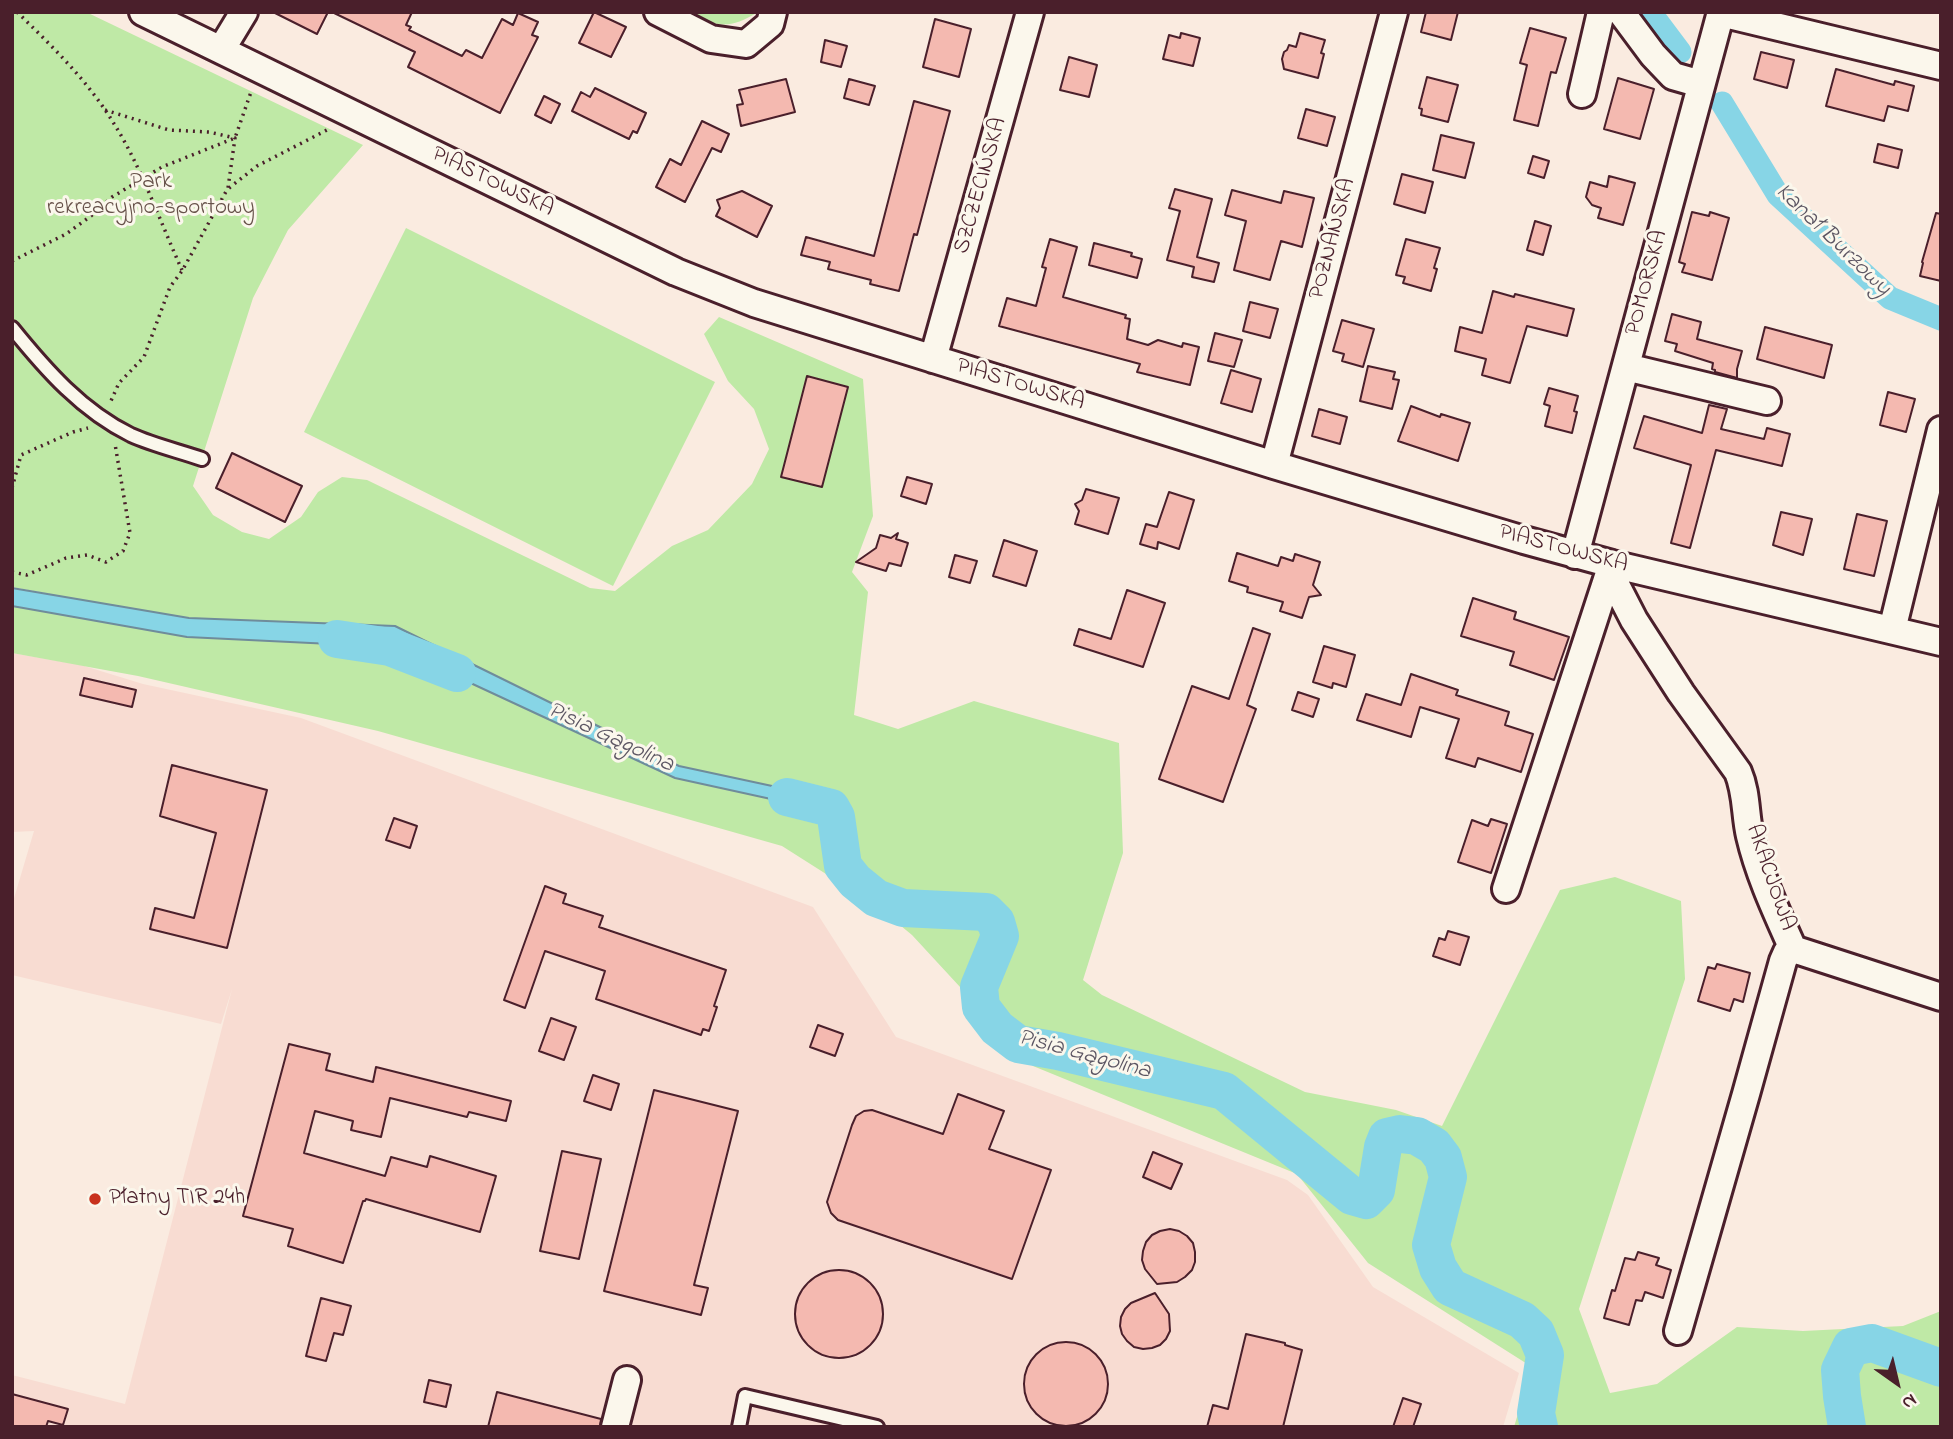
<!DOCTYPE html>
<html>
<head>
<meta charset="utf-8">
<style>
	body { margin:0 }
	#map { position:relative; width:1953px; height:1439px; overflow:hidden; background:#faebe0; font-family:"Indie Flower",sans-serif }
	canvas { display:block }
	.frame { position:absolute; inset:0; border:14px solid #4a1f2b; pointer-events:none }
	.north { position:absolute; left:1862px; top:1348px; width:70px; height:70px; -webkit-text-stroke:5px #fbf7ec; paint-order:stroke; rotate:146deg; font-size:19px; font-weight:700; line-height:28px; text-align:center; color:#4a1f2b }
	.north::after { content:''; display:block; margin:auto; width:24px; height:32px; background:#4a1f2b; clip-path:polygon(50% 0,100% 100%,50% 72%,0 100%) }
</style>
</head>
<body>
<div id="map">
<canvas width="1953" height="1439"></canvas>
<div class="frame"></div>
<div class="north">N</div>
</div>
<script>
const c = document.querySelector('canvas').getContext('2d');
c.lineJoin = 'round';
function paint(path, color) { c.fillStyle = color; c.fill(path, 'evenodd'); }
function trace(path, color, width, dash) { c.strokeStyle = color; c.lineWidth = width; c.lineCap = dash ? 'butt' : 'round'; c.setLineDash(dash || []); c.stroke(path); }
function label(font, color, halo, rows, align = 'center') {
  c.font = font + ' "Indie Flower",sans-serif'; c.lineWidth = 6; c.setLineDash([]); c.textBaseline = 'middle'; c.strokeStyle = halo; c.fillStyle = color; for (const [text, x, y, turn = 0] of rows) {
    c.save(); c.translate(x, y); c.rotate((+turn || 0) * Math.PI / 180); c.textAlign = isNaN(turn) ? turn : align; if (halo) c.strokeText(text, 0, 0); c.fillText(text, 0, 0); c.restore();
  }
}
paint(new Path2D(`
	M12,653L81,665L143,684L301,718L813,907L896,1037L1287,1180L1308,1195L1373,1287L1519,1373L1503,1427H12V1375L125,1404L232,989L221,1024L12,975V905L34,831L12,832Z`), '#f8dcd2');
paint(new Path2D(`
	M12,12H86L363,145L288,230L253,298L193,486L213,515L242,532L269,539L301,517L318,492L342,477L367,480L590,588L615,591L672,546L708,530L752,484L769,449L754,409L728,381L704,334L719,317L863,379L873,516L852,572L868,592L854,715L898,729L974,701L1119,743L1123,853L1083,980L1102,995L1305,1092L1396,1110L1442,1126L1560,890L1615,877L1681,901L1685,979L1579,1309L1610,1393L1657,1384L1737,1327L1803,1331L1903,1326L1941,1311V1427H1514L1532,1367L1368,1263L1297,1174L1033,1066L912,935L878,907L782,846L378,731L138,676L12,653V606L148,630L152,613L12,587Z
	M687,12H758C729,30 716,27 687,12Z
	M406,228L715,382L613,586L304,432Z`), '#bfe9a6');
const water = new Path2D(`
	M12,588L189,618L395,626L679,766L828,798L836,817L780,801L675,778L393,647L187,637L12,606Z`);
paint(water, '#87d5e6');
trace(water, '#6f8c9b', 2);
trace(new Path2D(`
	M1650,12L1680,52
	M1722,103L1778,195L1890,298L1941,319`), '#87d5e6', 23);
trace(new Path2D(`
	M337,639L390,647L457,673
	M787,797L831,808L836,817L843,866L855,881L876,898L903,908L986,912L996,922L1000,936L979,987L981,1007L997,1028L1018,1044L1058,1051L1224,1091L1352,1196L1366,1200L1376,1190L1383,1147L1387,1137L1400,1134L1417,1136L1434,1146L1443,1158L1448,1177L1431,1245L1438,1268L1450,1287L1522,1320L1536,1333L1545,1355L1536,1413L1539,1427
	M1847,1427L1842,1396L1840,1370L1851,1347L1872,1343L1941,1368`), '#87d5e6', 38);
const building = new Path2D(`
	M273,12H328L317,34Z
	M332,12H412L406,25L411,27L409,30L462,56L466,50L482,58L502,19L513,25L518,13L538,22L532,35L538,37L500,113L408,67L415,52Z
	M594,12L626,27L611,57L579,43Z
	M1426,12H1458L1451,40L1421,32Z
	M935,19L971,29L959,77L923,67Z
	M1530,28L1566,38L1556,73L1551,72L1538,126L1514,120L1527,65L1520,63Z
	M1181,33L1200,38L1193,66L1163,59L1169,35L1180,38Z
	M1300,33L1325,40L1321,53L1324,54L1318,78L1284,69L1282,59L1284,52L1287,50L1289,45L1296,47Z
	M825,40L847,46L841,67L821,62Z
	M1761,52L1794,60L1787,88L1754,79Z
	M1069,57L1097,65L1089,97L1060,90Z
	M1836,69L1894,85L1895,81L1914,86L1908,111L1888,106L1884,121L1826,106Z
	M1427,77L1458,85L1448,122L1421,115L1422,109L1419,108Z
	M1618,78L1654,89L1640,139L1604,129Z
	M786,79L795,112L741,126L737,105L743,104L739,90Z
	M849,79L875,86L869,105L844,98Z
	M595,88L646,113L637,133L633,131L629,139L572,111L581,92L590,97Z
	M544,96L560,104L551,123L535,115Z
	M914,101L950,111L917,235L914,234L899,291L870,284L871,280L828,269L830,262L801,255L806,237L874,256Z
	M1306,109L1335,117L1327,146L1298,138Z
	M702,121L729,134L721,152L712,148L685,202L656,187L670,159L681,165Z
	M1441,135L1474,143L1465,178L1433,170Z
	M1878,144L1902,150L1898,168L1874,162Z
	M1533,156L1549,161L1544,178L1528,173Z
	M1402,174L1433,182L1425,213L1394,204Z
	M1609,176L1635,183L1623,225L1598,218L1601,208L1592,205L1586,197L1590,182L1607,187Z
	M1175,189L1212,199L1197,257L1219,263L1214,282L1192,277L1194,267L1167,260L1180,211L1169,208Z
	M1232,190L1281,203L1284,191L1314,198L1302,247L1281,241L1270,280L1234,270L1246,221L1225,215Z
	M742,191L772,206L757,237L716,216L720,208L717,200Z
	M1692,212L1709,216L1710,212L1729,218L1712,280L1682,272L1685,264L1679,262Z
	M1936,213L1941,214V281L1920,276L1923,263L1922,262Z
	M1535,221L1551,226L1543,255L1527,250Z
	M1050,239L1077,247L1063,297L1126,315L1125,318L1130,319L1127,339L1148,345L1158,340L1182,347L1183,343L1199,347L1190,385L1137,372L1140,364L999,326L1007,298L1036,306L1046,268L1042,267Z
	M1406,239L1440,248L1434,268L1437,269L1431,291L1403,283L1405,277L1396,275Z
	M1094,243L1132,253L1131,256L1142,259L1137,278L1089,265Z
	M1493,291L1514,297L1515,294L1574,309L1567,336L1527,326L1510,383L1482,375L1486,359L1455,351L1460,327L1482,333Z
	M1250,302L1278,309L1270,338L1243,331Z
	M1672,314L1701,322L1697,339L1742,351L1737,369V378L1715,372V370L1712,369L1713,363L1675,351L1677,344L1665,341Z
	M1342,320L1374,329L1363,367L1342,361L1344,354L1333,351Z
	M1765,327L1832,345L1824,378L1757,359Z
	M1215,333L1242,340L1234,367L1208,361Z
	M1368,366L1395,372L1393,379L1399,380L1392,409L1360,401Z
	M1231,370L1261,379L1252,412L1221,403Z
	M807,376L848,387L822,487L781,477Z
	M1549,388L1578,396L1574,411L1577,412L1572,433L1545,426L1550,406L1544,404Z
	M1888,392L1915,399L1906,432L1880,425Z
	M1709,405L1727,409L1721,429L1764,439L1767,428L1790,434L1782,466L1716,450L1690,548L1671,543L1691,465L1634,448L1644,416L1702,433Z
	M1411,406L1440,417L1441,414L1470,423L1458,461L1398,441Z
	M1319,409L1347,417L1340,444L1312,436Z
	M232,453L302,486L285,522L216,488Z
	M907,477L932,484L926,504L901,496Z
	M1086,489L1119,498L1108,534L1075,524L1079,511L1075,504L1082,500Z
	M1169,492L1194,500L1179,549L1158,542L1157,549L1140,544L1146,524L1157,527Z
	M1781,512L1812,519L1803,555L1773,545Z
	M1857,514L1887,521L1874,576L1844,569Z
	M898,533L896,539L908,543L901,566L889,563L886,571L856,562L876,548L880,535L891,538Z
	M1004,540L1037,551L1026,586L993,576Z
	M1237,553L1278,566L1281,557L1293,561L1295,554L1320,562L1313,585L1321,595L1309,597L1302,618L1280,611L1283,602L1247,592L1248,587L1229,581Z
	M955,555L977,561L970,583L949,577Z
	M1127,590L1165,603L1143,667L1074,645L1079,629L1111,639Z
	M1473,598L1516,612L1514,619L1569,637L1554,680L1510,665L1514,652L1461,636Z
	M1253,628L1270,634L1247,705L1256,709L1223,802L1159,779L1192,686L1229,699Z
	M1324,646L1355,655L1346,687L1333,683L1332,688L1313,682Z
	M1411,674L1458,690L1456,695L1509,712L1505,725L1533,734L1521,772L1478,758L1475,767L1446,758L1459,719L1420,707L1411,737L1357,720L1366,694L1401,705Z
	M84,678L136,690L132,707L80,695Z
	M1298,692L1319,699L1313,717L1292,710Z
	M172,765L267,790L227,948L150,929L155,908L194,918L216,833L160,816Z
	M394,818L417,826L410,848L386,840Z
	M1491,819L1507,824L1491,873L1458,862L1472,820L1488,826Z
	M545,886L566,894L563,903L603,916L599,927L726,970L714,1006L717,1007L709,1031L703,1029L701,1035L596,999L605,971L545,951L525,1008L504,1000Z
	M1448,931L1469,937L1460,965L1433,956L1439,938L1445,940Z
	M1717,964L1750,973L1743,1002L1734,999L1730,1011L1698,1001L1708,967L1715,969Z
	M551,1018L576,1027L564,1060L539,1051Z
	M818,1025L843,1034L835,1056L810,1047Z
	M289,1044L330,1054L326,1070L373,1082L376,1067L511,1101L506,1121L469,1112L467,1117L390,1098L381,1137L351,1130L353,1121L315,1111L304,1153L385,1176L391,1157L427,1167L430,1156L496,1176L480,1232L366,1199L365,1201H363L343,1263L288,1246L293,1229L243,1216Z
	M593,1075L619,1084L611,1110L584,1101Z
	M654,1090L738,1111L694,1285L708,1288L701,1315L604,1291Z
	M958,1094L1004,1111L989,1149L1051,1170L1012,1279L838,1220L831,1213L827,1202L852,1125L856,1116L864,1111L872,1110L943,1134Z
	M562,1151L601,1159L579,1259L540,1251Z
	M1153,1152L1182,1164L1171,1189L1143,1177Z
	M1170,1229L1179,1231L1187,1236L1193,1243L1195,1252V1262L1192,1270L1185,1277L1177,1282L1157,1284L1145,1269L1142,1260L1143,1251L1146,1242L1152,1235L1160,1231Z
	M1638,1252L1659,1258L1656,1265L1671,1270L1663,1298L1645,1292L1642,1301L1636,1300L1629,1325L1604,1318L1612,1290L1615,1291L1625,1258L1635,1260Z
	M795 1314a44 44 0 1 1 88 0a44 44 0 1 1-88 0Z
	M1155,1293L1169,1314L1170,1331L1166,1339L1160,1345L1152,1348L1143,1349L1134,1347L1127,1341L1122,1334L1120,1326L1121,1317L1125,1309L1131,1303Z
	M321,1298L351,1306L343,1335L334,1333L326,1361L306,1356Z
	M1246,1334L1285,1343V1345L1302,1350L1283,1427H1207L1213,1405L1228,1409Z
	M1024 1384a42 42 0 1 1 84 0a42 42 0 1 1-84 0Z
	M429,1380L451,1385L446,1407L424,1402Z
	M497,1392L601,1419L600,1427H488Z
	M12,1394L68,1409L63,1425L48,1421L46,1427H12Z
	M1403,1398L1421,1404L1413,1427H1393Z`);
paint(building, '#f4b9b0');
trace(building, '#4a1f2b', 2);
const lane = new Path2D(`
	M12,328C46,370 82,411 131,435C153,445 179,451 202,459
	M739,1427L745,1396L877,1427`);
const street = new Path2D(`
	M143,12L676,272L754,303L1274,465L1524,540L1612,564L1941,642
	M658,12L711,39L746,44L770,24L773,12
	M1621,12L1653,55L1673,76L1701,84
	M1721,13L1941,66
	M221,50L244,12
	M1582,94L1601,12
	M933,359L1030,12
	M1626,367L1767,401
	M1274,465L1394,12
	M1575,555L1721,12
	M1612,564L1616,585L1634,620L1681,693L1738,772C1747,793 1745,815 1750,836C1759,875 1777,913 1793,949L1941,997
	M1892,630L1941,430
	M1506,889L1612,564
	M1678,1331L1746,1094L1783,961L1787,952L1793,949
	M615,1427L627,1380`);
trace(lane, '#4a1f2b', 18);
trace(street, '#4a1f2b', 32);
trace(new Path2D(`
	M17,12C53,47 90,83 116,127C142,169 161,224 182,270
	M105,110L169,130L209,132L235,138L228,188L182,271L170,287L144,357L119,383L110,403
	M229,188L257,166L327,130
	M12,261L66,234L91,216L112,197L162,167L235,138L251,92
	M12,488L21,455L73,432L88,428
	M12,572L27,575L66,558L87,555L106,562L123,551L130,533L115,444`), '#4a1f2b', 3.5, [2, 5]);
trace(lane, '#fbf7ec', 12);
trace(street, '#fbf7ec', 26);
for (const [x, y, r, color] of [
	[95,1199,7,"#c8321e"]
]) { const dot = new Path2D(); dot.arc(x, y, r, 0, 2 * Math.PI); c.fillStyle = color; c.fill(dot); trace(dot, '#fbf7ec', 2.5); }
label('23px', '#67524a', '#fbf7ec', [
	["Park",151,183],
	["rekreacyjno-sportowy",151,209]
]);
label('23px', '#4a1f2b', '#fbf7ec', [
	["PIASTOWSKA",492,183,26],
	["SZCZECIŃSKA",982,186,-74],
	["POZNAŃSKA",1334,239,-75],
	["POMORSKA",1648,283,-75],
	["PIASTOWSKA",1020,386,17],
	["PIASTOWSKA",1563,550,15],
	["AKACJOWA",1769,878,71]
]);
label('23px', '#4a1f2b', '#fbf7ec', [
	["Płatny TIR 24h",109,1199]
], 'left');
label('italic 24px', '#5c5663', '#fbf7ec', [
	["Kanał Burzowy",1832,241,44],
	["Pisia Gągolina",610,739,25],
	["Pisia Gągolina",1084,1056,15]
]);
</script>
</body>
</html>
